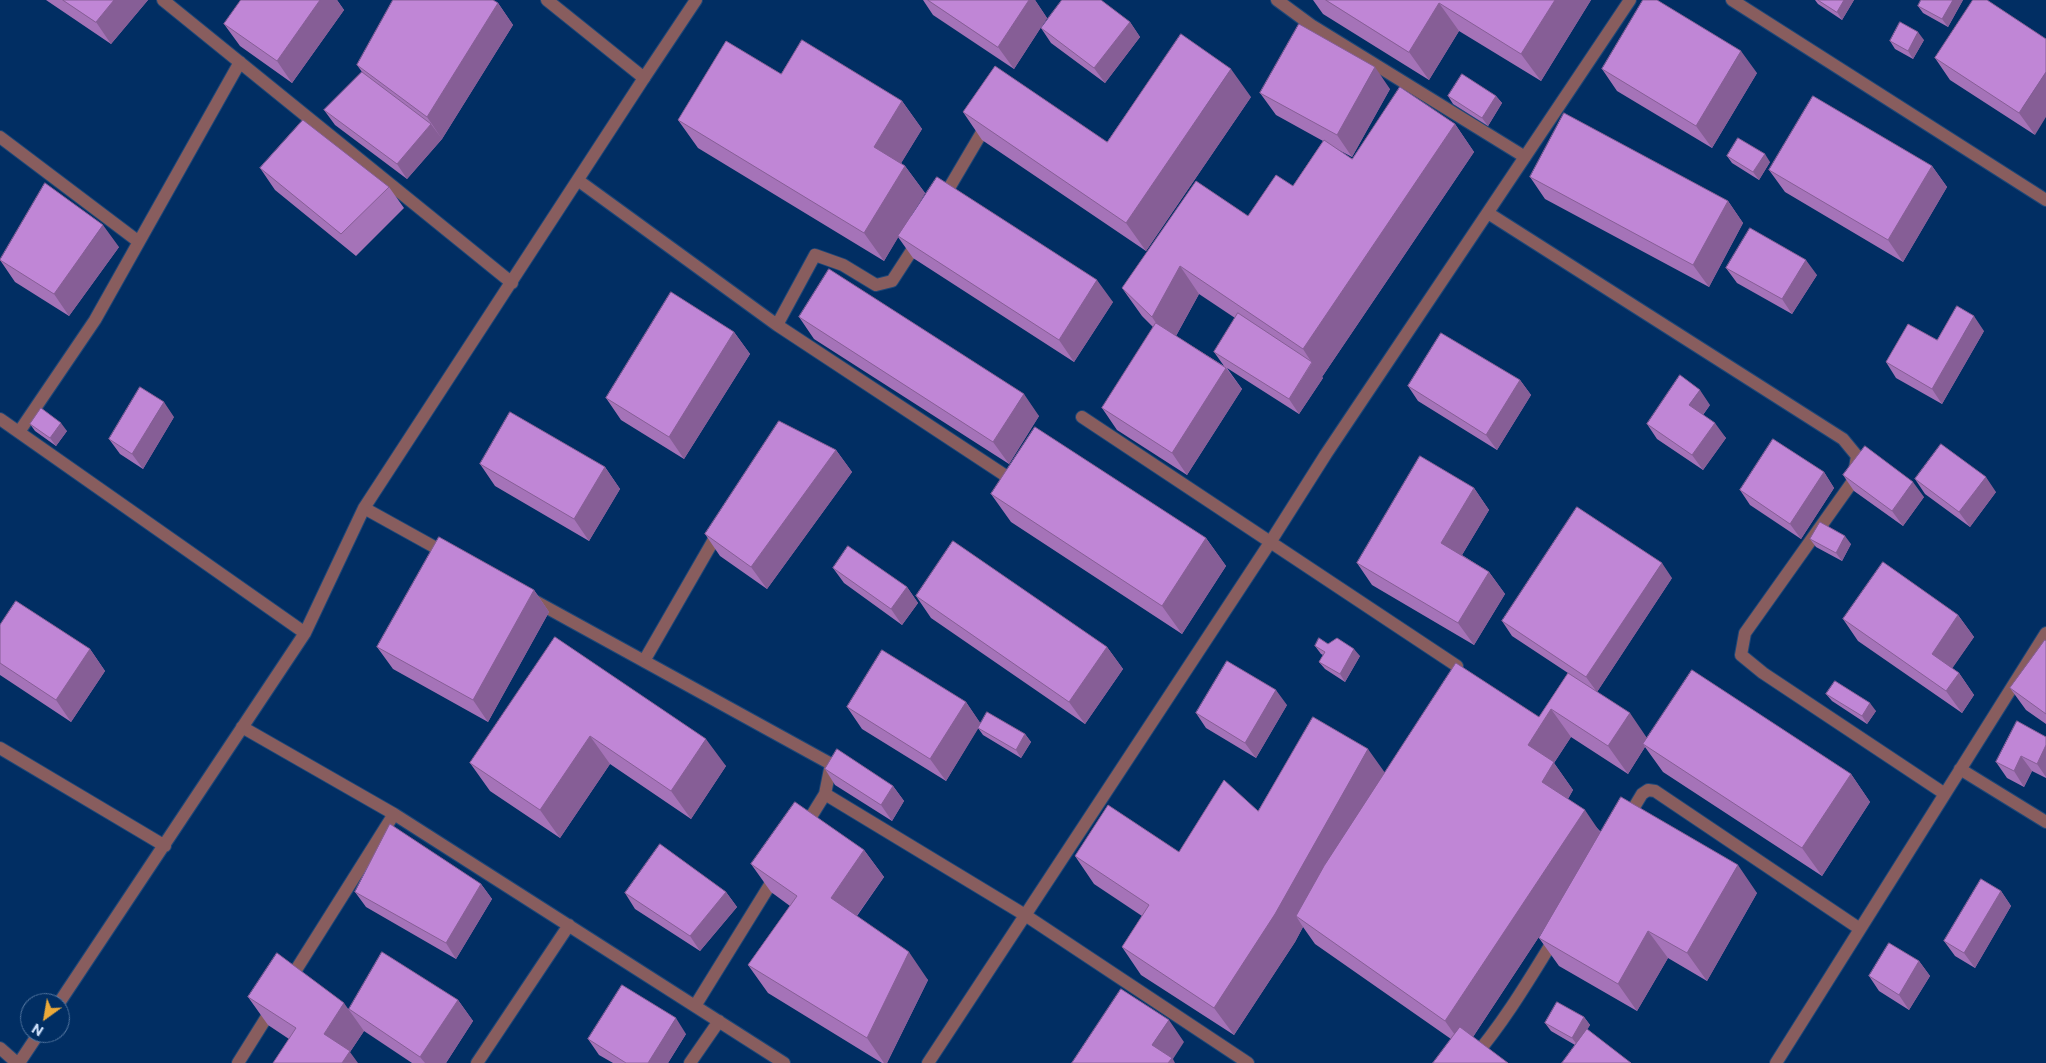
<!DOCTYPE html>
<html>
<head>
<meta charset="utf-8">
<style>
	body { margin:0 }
	#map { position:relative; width:2046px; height:1063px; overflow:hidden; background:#012e63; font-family:Commissioner,sans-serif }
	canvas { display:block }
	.north { position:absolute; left:20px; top:993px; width:50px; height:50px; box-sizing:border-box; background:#012e63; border:1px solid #5376a0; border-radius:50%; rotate:212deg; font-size:14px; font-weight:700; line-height:20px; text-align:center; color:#cee1fc }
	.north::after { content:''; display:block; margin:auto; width:18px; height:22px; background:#eba939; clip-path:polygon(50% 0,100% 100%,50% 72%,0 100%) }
</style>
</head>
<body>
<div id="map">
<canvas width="2046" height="1063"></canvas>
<div class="north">N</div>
</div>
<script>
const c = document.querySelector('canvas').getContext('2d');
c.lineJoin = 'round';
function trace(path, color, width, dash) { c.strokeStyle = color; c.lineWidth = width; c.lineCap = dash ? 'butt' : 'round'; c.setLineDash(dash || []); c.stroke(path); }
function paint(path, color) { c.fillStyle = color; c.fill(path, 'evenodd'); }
const minor = new Path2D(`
	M163,0L512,283
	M1277,0L1311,25L1525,157
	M1732,0L2046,200
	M0,137L139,242
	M579,181L777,325L1009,478
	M942,200L988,122
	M1488,213L1843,439L1857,456L1853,481L1745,633L1741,655L1763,673L1945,794
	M777,325L815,255L843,265L876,285L892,281L918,241
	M1082,417L1457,666
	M0,419L305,633
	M19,432L95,320L240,62
	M364,508L447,554
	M533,600L831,764L825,794L1025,915L1248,1063
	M644,661L720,529
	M242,727L394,814L784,1063
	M0,748L165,846
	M1960,769L2046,822
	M1627,819L1642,794L1648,790L1655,791L1860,929
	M804,828L825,794
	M289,981L394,814
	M59,1003L305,633L364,508L644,78
	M695,1006L776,875
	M0,1048L17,1063
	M19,1063L39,1033
	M238,1063L273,1007
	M477,1063L569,925
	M690,1063L719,1021
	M928,1063L1271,541L1326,454L1630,0
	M1469,1063C1503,1024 1529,980 1556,936
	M1776,1063L2046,633`);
const tertiary = new Path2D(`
	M547,0L644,78L696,0`);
trace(minor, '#1e4778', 14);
trace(tertiary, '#1e4778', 14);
trace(minor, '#885d5e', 12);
trace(tertiary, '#885d5e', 12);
paint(new Path2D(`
	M46,0H148L111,44Z
	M241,0H337L344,10L292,83L240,46L224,24Z
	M923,0H1035L1047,18L1014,69L933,15Z
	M1313,0H1591L1541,81L1459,31L1429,80L1323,14Z
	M1815,0H1854L1842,20L1818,4Z
	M1963,0L1948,27L1923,13L1918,6Z
	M1973,0L2035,135L1950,80L1935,58Z
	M498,3L513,25L442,139L407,179L335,125L324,110L362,72L357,65Z
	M1130,22L1140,37L1105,83L1051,43L1041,28Z
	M1924,40L1913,59L1895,49L1890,41Z
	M1602,69L1757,73L1712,148L1617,91Z
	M781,74L902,101L922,129L901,163L905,166L925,193L911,216L1113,302L1074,362L913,258L898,237L884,261L698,148L678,120Z
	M1390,89L1352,157L1333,147L1352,159L1455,124L1474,152L1322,377L1323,378L1299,414L1227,368L1242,389L1187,475L1117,430L1102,408L1153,327L1142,316L1122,288L1248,216L1293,186L1323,141L1276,115L1260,93ZM1199,294L1235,318L1214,352L1224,366L1176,336Z
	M1448,96H1496L1502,103L1488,126L1453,104Z
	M1251,97L1146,251L982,140L963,112L1107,142Z
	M1727,156L1770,162L1759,180L1732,163Z
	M1932,166L1947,187L1903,262L1785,192L1769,170Z
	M260,168L389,187L404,208L356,256L275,190Z
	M1530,177L1728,201L1743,223L1709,287L1545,199Z
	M119,247L69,316L15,282L0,260Z
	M1726,268L1817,275L1792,314L1737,283Z
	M799,317L1039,416L1009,464L814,339Z
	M1984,331L1942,404L1896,378L1886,362L1937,340Z
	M734,332L750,354L684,459L621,420L606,398Z
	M1520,380L1531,395L1497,450L1418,401L1408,386Z
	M1710,405L1703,415L1726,438L1703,470L1657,439L1647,424Z
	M174,417L143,469L120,454L109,439Z
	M30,424L67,431L56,446L35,431Z
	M836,450L852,472L767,589L720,556L705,534Z
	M480,464L605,467L620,489L589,541L495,486Z
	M1824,472L1834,488L1801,539L1750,505L1740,490Z
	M1843,475L1924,497L1903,526L1854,491Z
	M1915,479L1996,492L1970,527L1925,494Z
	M1474,488L1489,510L1462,555L1489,572L1505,594L1474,645L1372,585L1357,563Z
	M991,494L1206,538L1226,566L1182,634L1011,522Z
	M1810,539L1851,544L1842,561L1816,547Z
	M833,568L907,587L918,603L902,625L844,583Z
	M1672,578L1597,692L1647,738L1851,774L1870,802L1822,876L1663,772L1645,747L1628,774L1571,737L1554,763L1573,790L1568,799L1601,832L1757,893L1707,981L1668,958L1637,1011L1559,966L1539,938L1550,920L1473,1037L1451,1039L1315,944L1303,927L1295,942L1234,1035L1141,975L1122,947L1142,916L1094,884L1075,856L1179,852L1258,811L1385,773L1539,717L1568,673L1512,636L1502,621Z
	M534,590L549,612L488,722L393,669L377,647Z
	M916,596L1107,647L1123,669L1085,724L931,618Z
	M1958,615L1974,637L1952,668L1959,673L1974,695L1962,713L1858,641L1843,619Z
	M0,625L90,649L105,671L71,722L0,675Z
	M555,637L726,766L691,819L610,764L560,838L490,791L470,763Z
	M2046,641V724L2026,710L2010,688Z
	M1315,646L1360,656L1345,682L1325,669L1319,662L1323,655L1321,654Z
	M1826,694L1876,711L1867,724L1832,701Z
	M966,702L980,723L1025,734L1031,742L1021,758L983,735L978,728L946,781L862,729L847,707Z
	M1287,705L1256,758L1206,728L1196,713Z
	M2046,737V778L2032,771L2024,787L2007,778L1996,762Z
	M825,769L893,786L904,801L892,821L835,785Z
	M864,850L884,877L857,916L928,980L887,1063H882L768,993L748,965L790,906L771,892L751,864Z
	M481,884L492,899L456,959L366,907L355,892Z
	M2001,891L2011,906L1975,968L1955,956L1944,941Z
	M726,892L737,907L700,951L635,909L625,893Z
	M1919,961L1930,976L1909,1010L1879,991L1869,976Z
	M248,997L349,1009L458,1000L473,1021L446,1063H412L364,1031L350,1052L289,1039L268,1025Z
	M1584,1017L1590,1025L1575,1045L1551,1031L1545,1023Z
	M686,1034L668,1063H613L599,1055L588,1039Z`), '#a573b8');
paint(new Path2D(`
	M114,0H148L111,44L96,22Z
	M320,0H337L344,10L292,83L277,61Z
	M1029,0H1035L1047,18L1014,69L998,47Z
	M1555,0H1591L1541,81L1521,54Z
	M1844,0H1854L1842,20L1837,12Z
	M1953,0H1963L1948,27L1942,19Z
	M498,3L513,25L442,139L427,117Z
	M1439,3L1459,31L1429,80L1409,52Z
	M1130,22L1140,37L1105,83L1094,68Z
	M1918,32L1924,40L1913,59L1908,51Z
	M1741,51L1757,73L1712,148L1696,126Z
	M1375,67L1390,89L1352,157L1337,135Z
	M1231,69L1251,97L1146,251L1126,223Z
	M2046,72V117L2035,135L2019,113Z
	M1496,96L1502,103L1488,126L1482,118Z
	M902,101L922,129L894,175L874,147Z
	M431,124L442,139L407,179L397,164Z
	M1455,124L1474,152L1322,377L1323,378L1299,414L1289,399L1312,363L1303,349Z
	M1765,154L1770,162L1759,180L1753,172Z
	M905,166L925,193L884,261L864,233Z
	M1932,166L1947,187L1903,262L1888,240Z
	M1728,201L1743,223L1709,287L1693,265Z
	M103,225L119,247L69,316L54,294Z
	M1806,260L1817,275L1792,314L1782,299Z
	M1180,266L1199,294L1171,345L1152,317Z
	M1097,280L1113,302L1074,362L1059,340Z
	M1974,316L1984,331L1942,404L1932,389Z
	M734,332L750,354L684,459L669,437Z
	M1226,368L1242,389L1187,475L1172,453Z
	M1520,380L1531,395L1497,450L1486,435Z
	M1700,390L1710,405L1699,420L1689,405Z
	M1024,394L1039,416L1009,464L993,442Z
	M164,402L174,417L143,469L132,454Z
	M61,423L67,431L56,446L50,438Z
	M1715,423L1726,438L1703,470L1692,455Z
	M836,450L852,472L767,589L751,567Z
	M605,467L620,489L589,541L574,519Z
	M1824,472L1834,488L1801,539L1790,524Z
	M1986,477L1996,492L1970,527L1959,512Z
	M1913,482L1924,497L1903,526L1892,511Z
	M1474,488L1489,510L1456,565L1441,543Z
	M1845,536L1851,544L1842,561L1836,553Z
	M1206,538L1226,566L1182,634L1162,606Z
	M1662,563L1672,578L1597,692L1586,677Z
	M1489,572L1505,594L1474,645L1458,623Z
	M907,587L918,603L902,625L891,609Z
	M534,590L549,612L488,722L473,700Z
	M1958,615L1974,637L1947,676L1932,654Z
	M1107,647L1123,669L1085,724L1069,702Z
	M90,649L105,671L71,722L56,700Z
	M1354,649L1360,656L1345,682L1340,674Z
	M1959,673L1974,695L1962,713L1946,691Z
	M1276,690L1287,705L1256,758L1245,743Z
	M966,702L981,724L946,781L930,759Z
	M1870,703L1876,711L1867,724L1862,716Z
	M1551,709L1571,737L1554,763L1573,790L1561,810L1542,782L1528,745Z
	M1630,713L1649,741L1643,744L1645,747L1628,774L1608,746Z
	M1025,734L1031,742L1021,758L1016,750Z
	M590,736L610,764L560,838L540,810Z
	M706,739L726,766L691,819L671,791Z
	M2046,745V777L2037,764Z
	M1368,749L1388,777L1296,916L1303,927L1295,942L1234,1035L1214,1008Z
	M2021,756L2032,771L2024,787L2014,771Z
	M1851,774L1870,802L1822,876L1802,848Z
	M893,786L904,801L892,821L881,805Z
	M1585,810L1604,838L1465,1049L1445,1021Z
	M864,850L884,877L850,925L831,898Z
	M1738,865L1757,893L1707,981L1687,953Z
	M481,884L492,899L456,959L446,943Z
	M2001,891L2011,906L1975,968L1964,953Z
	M726,892L737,907L700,951L690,936Z
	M1648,931L1668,958L1637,1011L1618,984Z
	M909,952L928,980L887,1063H884L867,1038Z
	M1919,961L1930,976L1909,1010L1899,995Z
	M458,1000L473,1021L446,1063H425L420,1057Z
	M344,1003L364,1031L350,1052L358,1063H342L324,1034Z
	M1584,1017L1590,1025L1578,1046L1572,1038Z
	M676,1018L686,1034L668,1063H648Z
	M1169,1020L1184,1042L1173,1059L1175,1063H1165L1152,1045Z`), '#865e96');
const building = new Path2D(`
	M63,0H114L96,22Z
	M241,0H320L277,61L224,24Z
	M393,0H493L498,3L427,117L357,65Z
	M928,0H1029L998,47Z
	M1062,0H1101L1130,22L1094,68L1041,28Z
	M1326,0H1555L1521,54L1439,3L1409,52Z
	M1643,0H1657L1741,51L1696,126L1602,69Z
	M1818,0H1844L1837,12Z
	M1921,0H1953L1942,19L1918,6Z
	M1973,0H1987L2046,39V72L2019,113L1935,58Z
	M1900,22L1918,32L1908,51L1890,41Z
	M1299,24L1375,67L1337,135L1260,93Z
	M1181,34L1231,69L1126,223L963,112L995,66L1107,142Z
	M802,40L902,101L874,147L905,166L864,233L678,120L726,41L781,74Z
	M362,72L431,124L397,164L324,110Z
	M1462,74L1496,96L1482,118L1448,96Z
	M1400,87L1455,124L1303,349L1180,266L1152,317L1122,288L1196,181L1248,216L1276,175L1293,186L1324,140L1352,159Z
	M1813,96L1932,166L1888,240L1769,170Z
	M1564,113L1728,201L1693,265L1530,177Z
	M303,120L389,187L341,234L260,168Z
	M1738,138L1765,154L1753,172L1727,156Z
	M937,177L1097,280L1059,340L898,236Z
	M45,183L103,225L54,294L0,260Z
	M1750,228L1806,260L1782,299L1726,268Z
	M829,269L1024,394L993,442L799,317Z
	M671,292L734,332L669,437L606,398Z
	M1957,306L1974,316L1932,389L1886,362L1908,324L1937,340Z
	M1238,313L1312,362L1289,399L1214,352Z
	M1156,323L1226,368L1172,453L1102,408Z
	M1441,333L1520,380L1486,435L1408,386Z
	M1680,375L1700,390L1689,405L1715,423L1692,455L1647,424Z
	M140,387L164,402L132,454L109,439Z
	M41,408L61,423L50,438L30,424Z
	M510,412L605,467L574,519L480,464Z
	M779,421L836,450L751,567L705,534Z
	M1035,427L1206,538L1162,606L991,494Z
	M1773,439L1824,472L1790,524L1740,490Z
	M1941,444L1986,477L1959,512L1915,479Z
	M1865,446L1913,482L1892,511L1843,475Z
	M1420,456L1474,488L1441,543L1489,572L1458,623L1357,563Z
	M1577,507L1662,563L1586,677L1502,621Z
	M1820,522L1845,536L1836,553L1810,539Z
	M439,537L534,590L473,700L377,647Z
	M953,541L1107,647L1069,702L916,596Z
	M848,546L907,587L891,609L833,568Z
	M1883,562L1958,615L1932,654L1959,673L1946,691L1843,619Z
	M16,601L90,649L56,700L0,663V625Z
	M555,637L706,739L671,791L590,736L540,810L470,763Z
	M1319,638L1328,644L1337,638L1354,649L1340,674L1319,662L1325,652L1315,646Z
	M2045,640L2046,641V714L2010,688Z
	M882,650L966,702L930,759L847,707Z
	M1227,661L1276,690L1245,743L1196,713Z
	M1456,663L1539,717L1568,673L1630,713L1608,746L1551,709L1528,745L1554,762L1542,782L1585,810L1445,1021L1296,916L1324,866Z
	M1692,670L1851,774L1802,848L1643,744Z
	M1835,681L1870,703L1862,716L1826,694Z
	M987,712L1025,734L1016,750L978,728Z
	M1313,717L1368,749L1275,914L1214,1008L1122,947L1149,905L1075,856L1108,805L1179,852L1224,780L1258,811Z
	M2017,721L2046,737V745L2037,764L2021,756L2014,771L1996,762Z
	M837,749L893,786L881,805L825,769Z
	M1621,797L1738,865L1687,953L1648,931L1618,984L1539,938Z
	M795,802L864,850L831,898L909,952L867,1038L748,965L797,896L751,864Z
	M390,824L481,884L446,943L355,892Z
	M660,844L726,892L690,936L625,893Z
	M1981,879L2001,891L1964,953L1944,941Z
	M1889,943L1919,961L1899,995L1869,976Z
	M382,952L458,1000L420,1057L349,1009Z
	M277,953L344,1003L324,1034L350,1051L342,1063H273L296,1028L248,997Z
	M622,985L676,1018L648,1063H626L588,1039Z
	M1121,989L1169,1020L1152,1045L1172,1058L1168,1063H1072Z
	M1557,1002L1584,1017L1572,1038L1545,1023Z
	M1460,1027L1508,1063H1433Z
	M1587,1029L1631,1063H1562Z`);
paint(building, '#c086d6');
trace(building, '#865e96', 1);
</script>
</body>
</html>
